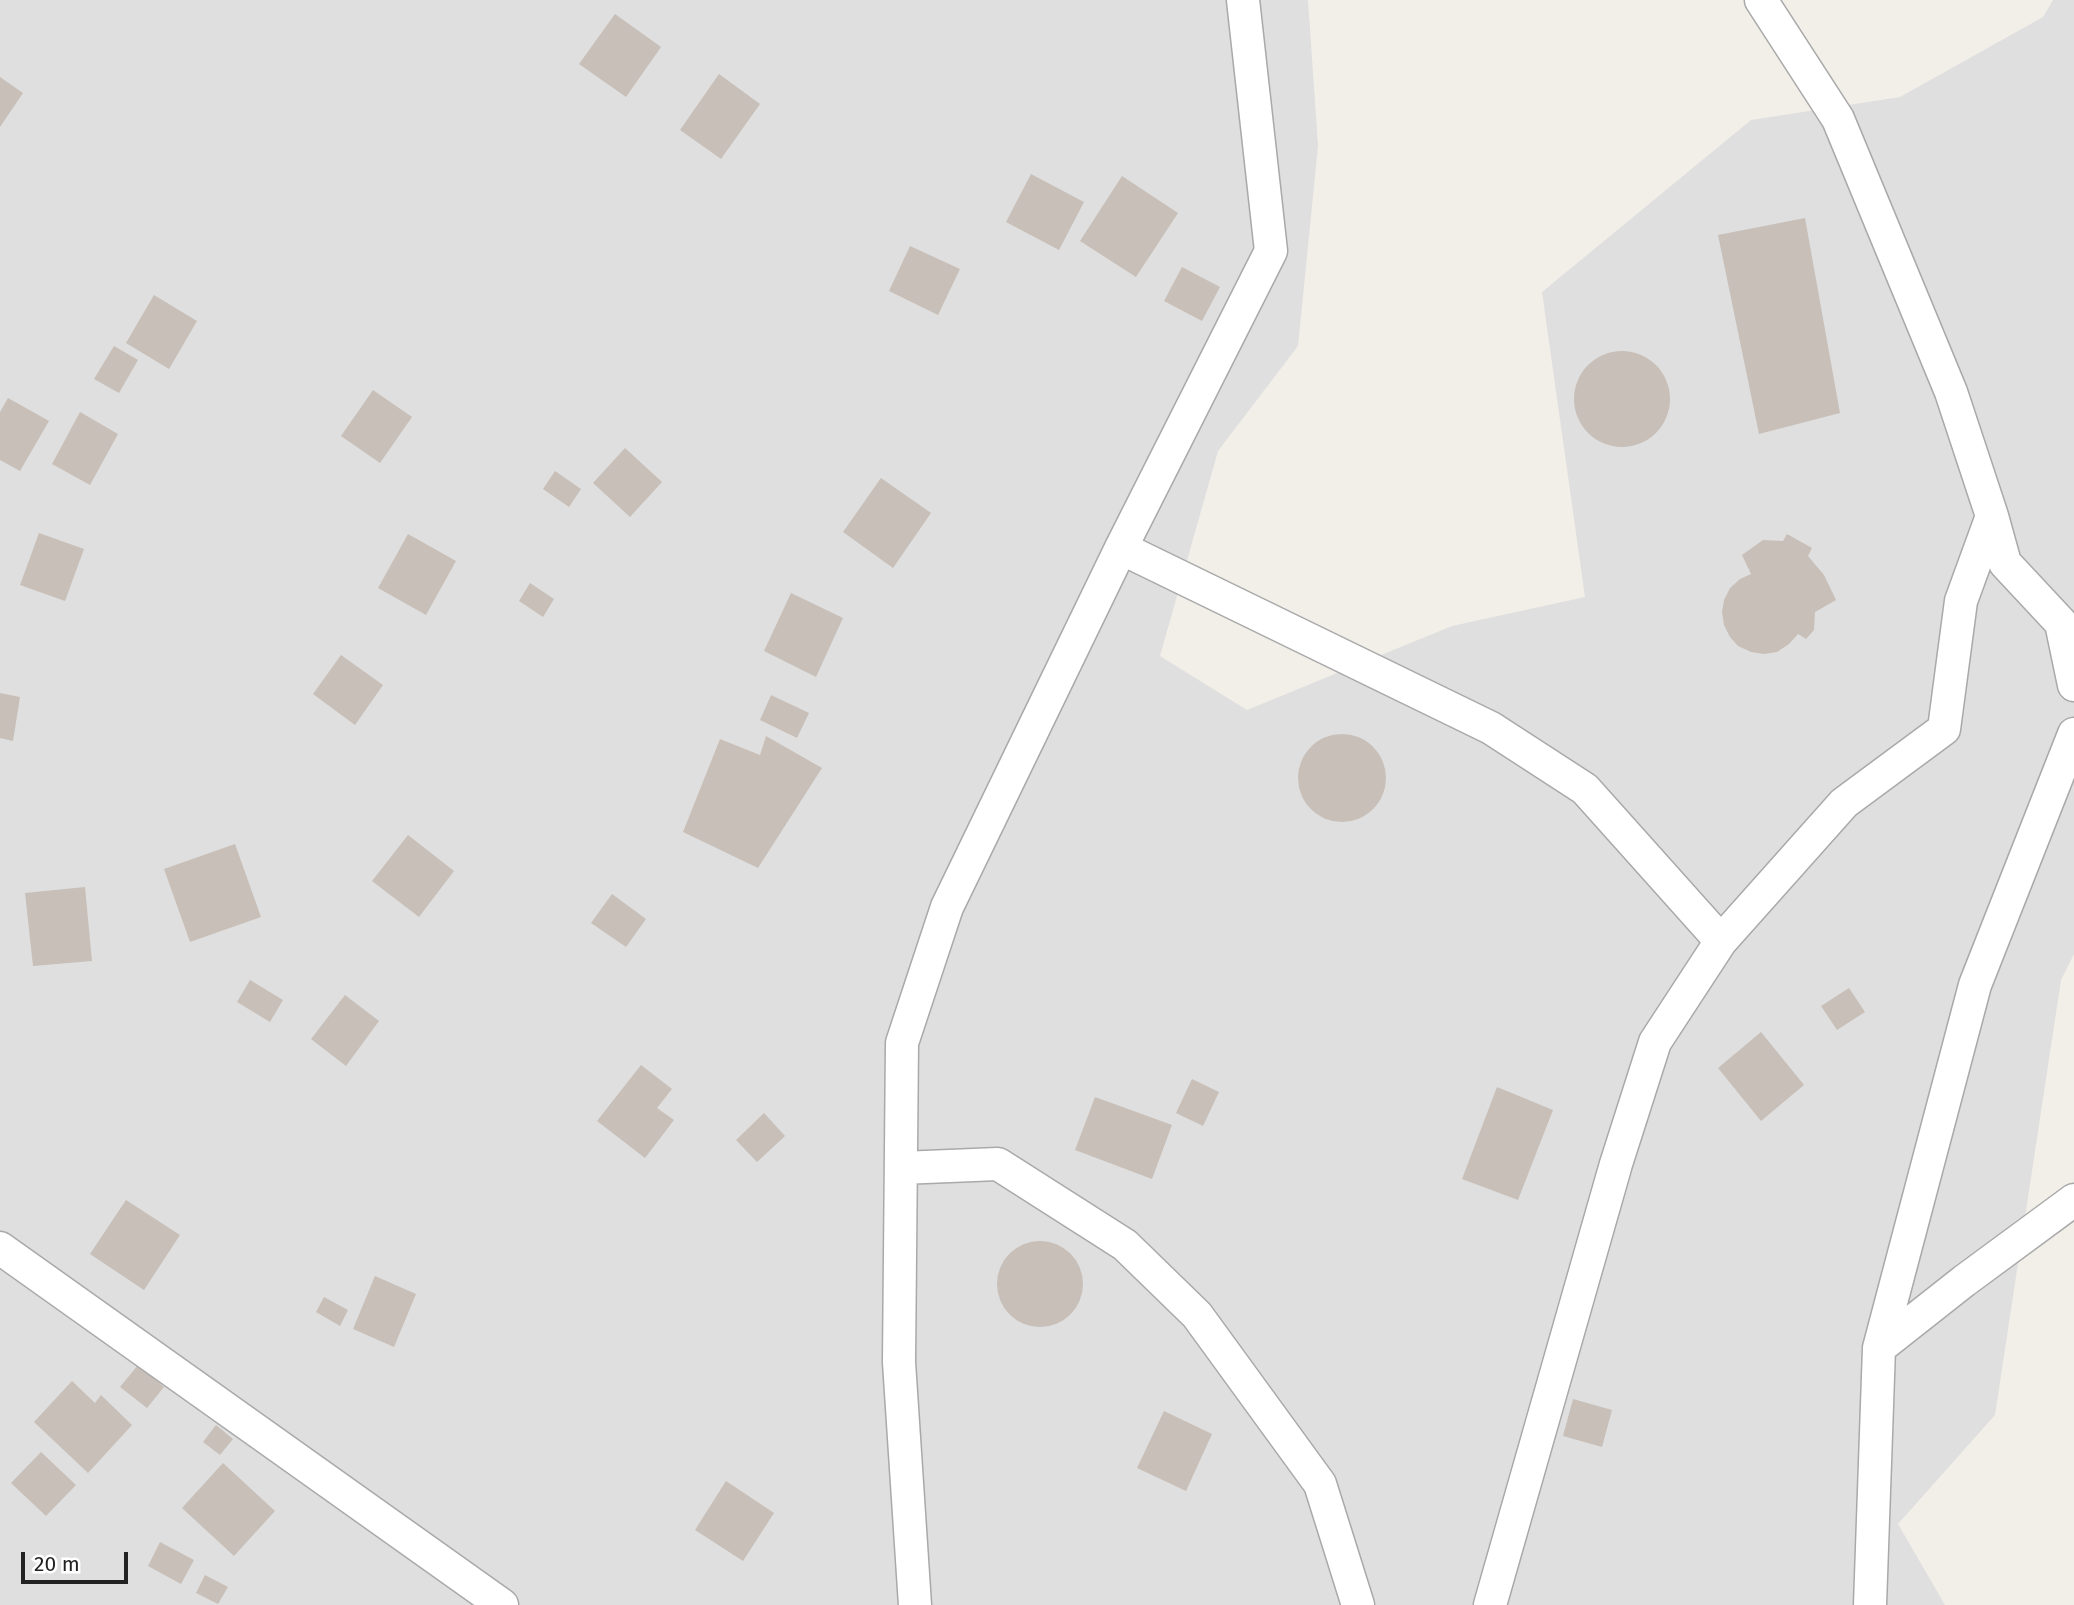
<!DOCTYPE html>
<html>
<head>
<meta charset="utf-8">
<style>
	body { margin:0 }
	#map { position:relative; width:2074px; height:1605px; overflow:hidden; background:#f2efe9; font-family:"Fira Sans",sans-serif }
	canvas { display:block }
	.scale { position:absolute; left:21px; top:1552px; width:107px; height:32px; box-sizing:border-box; border:4px solid #222; border-top:0; padding-left:9px; font-size:21px; line-height:24px; white-space:nowrap; color:#222; -webkit-text-stroke:5px #fff; paint-order:stroke }
</style>
</head>
<body>
<div id="map">
<canvas width="2074" height="1605"></canvas>
<div class="scale">20 m</div>
</div>
<script>
const c = document.querySelector('canvas').getContext('2d');
c.lineJoin = 'round';
function paint(path, color) { c.fillStyle = color; c.fill(path, 'evenodd'); }
function trace(path, color, width, dash) { c.strokeStyle = color; c.lineWidth = width; c.lineCap = dash ? 'butt' : 'round'; c.setLineDash(dash || []); c.stroke(path); }
paint(new Path2D(`
	M0,0H1308L1318,146L1298,346L1218,451L1160,656L1247,710L1452,626L1585,597L1542,292L1751,120L1900,97L2043,17L2053,0H2074V954L2061,980L1995,1415L1898,1524L1945,1605H0Z`), '#e0dfdf');
paint(new Path2D(`
	M615,14L661,47L626,97L579,64Z
	M719,74L760,104L721,159L680,130Z
	M0,77L23,93L0,127Z
	M1031,174L1084,202L1059,250L1006,222Z
	M1122,176L1178,213L1136,277L1080,241Z
	M1805,218L1840,413L1759,434L1718,235Z
	M910,246L960,269L938,315L889,291Z
	M1182,267L1220,287L1202,321L1164,301Z
	M154,295L197,321L169,369L126,343Z
	M114,346L138,360L119,393L94,379Z
	M1574 399a48 48 0 1 1 96 0a48 48 0 1 1-96 0Z
	M373,390L412,417L380,463L341,436Z
	M8,398L49,421L20,471L0,460V412Z
	M80,412L118,434L90,485L52,464Z
	M625,448L662,482L630,517L593,483Z
	M555,471L581,489L569,507L543,489Z
	M881,478L931,513L893,568L843,532Z
	M39,533L84,549L65,601L20,585Z
	M408,534L456,561L426,615L378,588Z
	M1787,534L1812,548L1808,556L1824,575L1836,600L1815,612L1814,630L1806,639L1798,634L1789,644L1777,652L1764,654L1751,652L1738,646L1730,637L1724,625L1722,612L1724,600L1730,588L1740,579L1751,574L1742,555L1763,540L1783,541Z
	M530,583L554,599L543,617L519,601Z
	M791,593L843,618L816,677L764,651Z
	M341,655L383,685L355,725L313,694Z
	M0,693L20,697L13,741L0,738Z
	M771,695L809,713L797,738L760,720Z
	M1298 778a44 44 0 1 1 88 0a44 44 0 1 1-88 0Z
	M766,736L822,768L758,868L683,832L720,739L760,755Z
	M408,835L454,871L419,917L372,881Z
	M235,844L261,917L190,942L164,869Z
	M85,887L92,961L33,966L25,893Z
	M612,894L646,919L626,947L591,923Z
	M250,980L283,1000L270,1022L237,1002Z
	M1849,988L1865,1012L1837,1030L1821,1006Z
	M345,995L379,1021L346,1066L311,1039Z
	M1761,1032L1804,1085L1761,1121L1718,1068Z
	M641,1065L672,1089L657,1108L674,1120L645,1158L597,1121Z
	M1192,1079L1219,1092L1203,1126L1176,1113Z
	M1497,1087L1553,1110L1518,1200L1462,1179Z
	M1095,1097L1172,1125L1152,1179L1075,1150Z
	M764,1113L785,1136L757,1162L736,1140Z
	M126,1200L180,1235L144,1290L90,1254Z
	M997 1284a43 43 0 1 1 86 0a43 43 0 1 1-86 0Z
	M375,1276L416,1294L394,1347L353,1329Z
	M324,1297L348,1310L340,1326L316,1312Z
	M138,1365L164,1387L147,1408L120,1387Z
	M72,1381L95,1403L101,1395L132,1425L88,1473L34,1422Z
	M1573,1399L1612,1410L1602,1447L1563,1436Z
	M1164,1411L1212,1434L1186,1491L1137,1468Z
	M216,1425L233,1439L220,1455L203,1442Z
	M41,1452L76,1485L46,1516L11,1483Z
	M223,1463L275,1511L234,1556L182,1508Z
	M726,1481L774,1513L743,1561L695,1530Z
	M160,1542L194,1560L181,1584L148,1566Z
	M205,1575L228,1587L218,1604L196,1593Z`), '#c7bfb8');
const street = new Path2D(`
	M1761,0L1838,119L1951,392L1992,516L2005,563L2061,623L2074,685
	M1121,548L1491,728L1585,789L1721,941
	M901,1168L998,1164L1125,1245L1197,1315L1320,1484L1358,1605
	M0,1248L502,1605
	M1879,1348L1975,985L2074,734
	M915,1605L899,1362L902,1043L947,907L1121,548L1271,251L1243,0
	M1490,1605L1616,1164L1655,1042L1721,941L1844,803L1944,729L1961,601L1992,516
	M1870,1605L1879,1348L1964,1281L2074,1200`);
trace(street, '#a9a9a9', 35);
trace(street, '#fff', 32);
</script>
</body>
</html>
